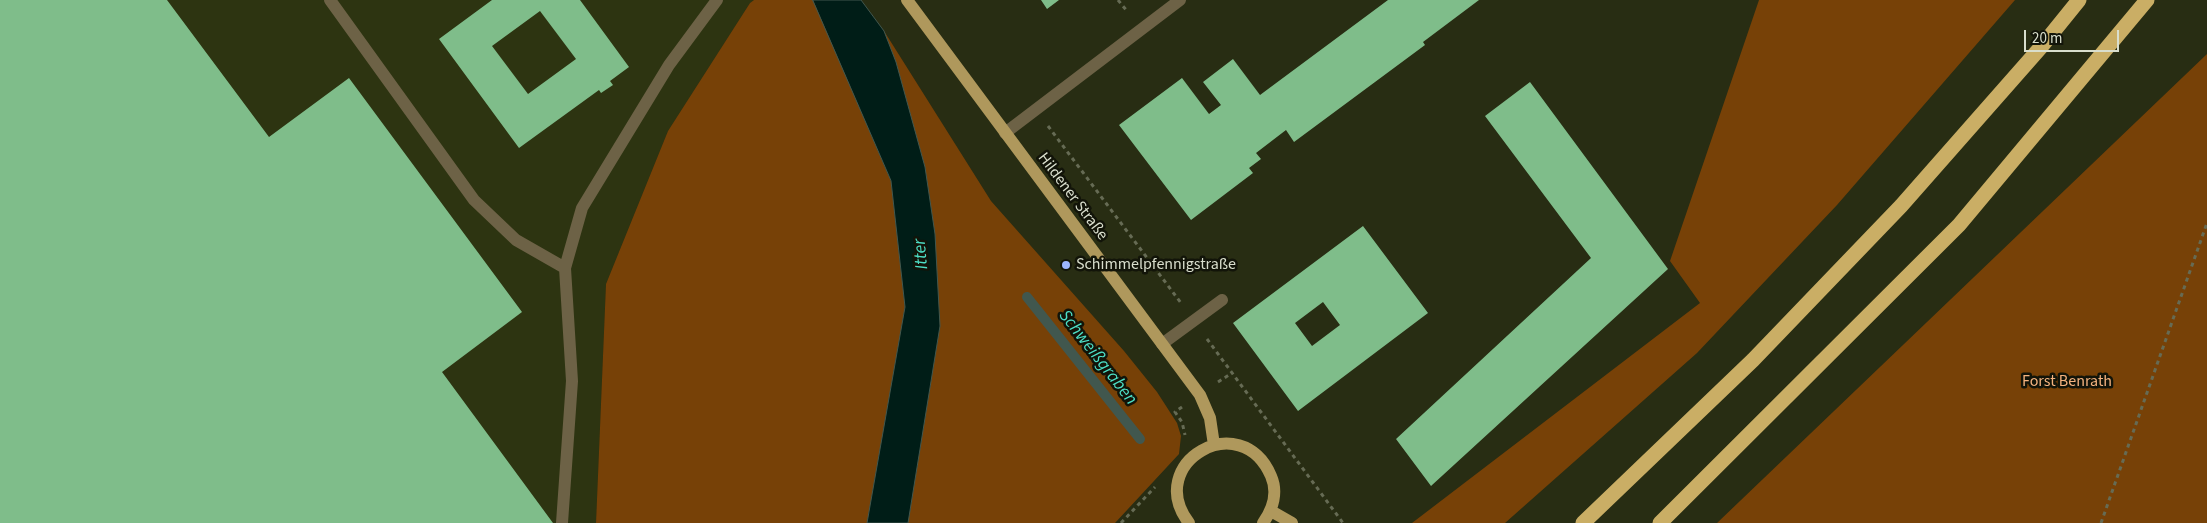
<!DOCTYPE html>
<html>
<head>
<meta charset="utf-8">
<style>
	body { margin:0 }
	#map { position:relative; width:2207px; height:523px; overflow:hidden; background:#282d13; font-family:"Source Sans 3",sans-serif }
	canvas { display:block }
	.scale { position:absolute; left:2024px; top:30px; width:95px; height:22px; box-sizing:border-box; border:2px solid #d9decd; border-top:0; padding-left:6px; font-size:15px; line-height:18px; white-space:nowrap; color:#d9decd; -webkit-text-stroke:4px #121409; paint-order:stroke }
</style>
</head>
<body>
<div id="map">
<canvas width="2207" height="523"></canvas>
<div class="scale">20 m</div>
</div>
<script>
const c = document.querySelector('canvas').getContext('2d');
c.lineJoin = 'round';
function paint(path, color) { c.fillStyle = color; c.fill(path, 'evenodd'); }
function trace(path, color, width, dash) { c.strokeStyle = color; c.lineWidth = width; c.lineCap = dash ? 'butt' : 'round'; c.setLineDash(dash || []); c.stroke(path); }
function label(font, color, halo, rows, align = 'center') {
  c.font = font + ' "Source Sans 3",sans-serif'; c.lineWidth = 5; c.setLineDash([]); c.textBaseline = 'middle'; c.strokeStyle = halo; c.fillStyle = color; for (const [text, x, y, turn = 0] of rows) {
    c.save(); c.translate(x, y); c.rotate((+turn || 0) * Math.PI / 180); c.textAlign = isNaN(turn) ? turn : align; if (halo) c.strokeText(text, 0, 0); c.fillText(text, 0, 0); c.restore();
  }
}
paint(new Path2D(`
	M0,0H754L750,3L668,131L606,284L596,523H0Z`), '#2d3411');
paint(new Path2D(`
	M754,0H859L884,31L991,201L1124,351L1157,392L1177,423L1181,436L1179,454L1115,523H596L606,284L668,131L750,3Z
	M1759,0H2015L1837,205L1697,353L1505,523H1412L1700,303L1670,261Z
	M2207,54V523H1717Z`), '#774107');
const water = new Path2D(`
	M813,0H861L884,31L896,62L925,167L935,234L940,326L908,523H867L905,307L891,181Z`);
paint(water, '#001d17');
trace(water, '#41574e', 1);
trace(new Path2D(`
	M1027,297L1140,439`), '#41574e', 10);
paint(new Path2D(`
	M0,0H167L269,137L349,78L522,312L442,372L553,523H0Z
	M492,0H580L629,67L610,81L613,85L601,93L599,90L519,148L439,39ZM540,11L576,59L528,94L492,46Z
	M1041,0H1059L1047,9Z
	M1388,0H1479L1423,42L1425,45L1294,142L1286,130L1256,153L1261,159L1249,168L1253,173L1191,220L1119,125L1182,78L1209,114L1221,105L1203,82L1233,59L1260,95Z
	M1530,82L1668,269L1431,486L1396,439L1591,258L1485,116Z
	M1363,226L1428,313L1298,411L1233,323ZM1323,302L1340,325L1312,346L1295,323Z`), '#7fbd8a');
trace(new Path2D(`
	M1118,0L1127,11
	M1048,126L1181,303
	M1207,339L1343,523
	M1218,382L1232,373
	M1182,407L1175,412L1182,422L1185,435
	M1121,523L1155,487
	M2101,523L2207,223`), '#666b54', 3, [4, 4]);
trace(new Path2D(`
	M330,0L474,200L516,240L565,268
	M1005,133L1180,0
	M1162,344L1222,300
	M562,523L572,381L565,268L582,208L669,65L717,0`), '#6d6246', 12);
trace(new Path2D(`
	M907,0L1200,395L1210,418L1214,445
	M1271,511L1292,523
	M1189,523C1143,463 1241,406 1271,476C1278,492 1273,509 1263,523`), '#af985c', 12);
trace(new Path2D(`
	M1583,523L1753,360L1901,206L2041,47L2079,0
	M1660,523L1959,225L2147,0`), '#caae65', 15);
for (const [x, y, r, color] of [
	[1066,265,5,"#9bb4fd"]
]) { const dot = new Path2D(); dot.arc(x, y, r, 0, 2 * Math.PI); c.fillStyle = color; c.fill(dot); trace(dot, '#121409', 2); }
label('16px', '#d9decd', '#121409', [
	["Hildener Straße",1072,197,53]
]);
label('16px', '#d9decd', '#121409', [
	["Schimmelpfennigstraße",1076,265]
], 'left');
label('16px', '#f5b37f', '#121409', [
	["Forst Benrath",2067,382]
]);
label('italic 18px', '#4ddfc6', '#121409', [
	["Itter",922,254,-95],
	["Schweißgraben",1097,358,52]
]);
</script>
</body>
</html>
